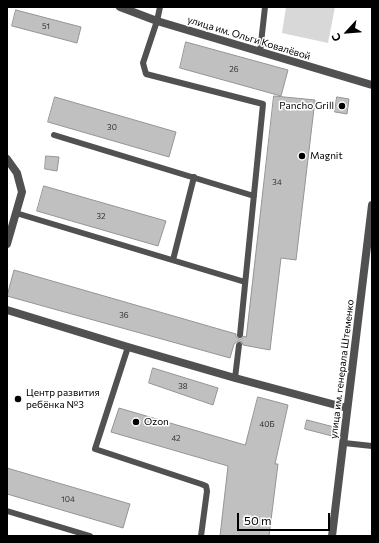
<!DOCTYPE html>
<html>
<head>
<meta charset="utf-8">
<style>
	body { margin:0 }
	#map { position:relative; width:379px; height:543px; overflow:hidden; background:#fff; font-family:Commissioner,sans-serif }
	canvas { display:block }
	.frame { position:absolute; inset:0; border:8px solid #000; pointer-events:none }
	.north { position:absolute; left:327px; top:12px; width:40px; height:40px; -webkit-text-stroke:3px #fff; paint-order:stroke; rotate:244deg; font-size:11px; font-weight:700; line-height:16px; text-align:center; color:#000 }
	.north::after { content:''; display:block; margin:auto; width:14px; height:18px; background:#000; clip-path:polygon(50% 0,100% 100%,50% 72%,0 100%) }
	.scale { position:absolute; left:237px; top:513px; width:93px; height:18px; box-sizing:border-box; border:2px solid #000; border-top:0; padding-left:5px; font-size:12px; line-height:14px; white-space:nowrap; color:#000; -webkit-text-stroke:3px #fff; paint-order:stroke }
</style>
</head>
<body>
<div id="map">
<canvas width="379" height="543"></canvas>
<div class="frame"></div>
<div class="north">С</div>
<div class="scale">50 m</div>
</div>
<script>
const c = document.querySelector('canvas').getContext('2d');
c.lineJoin = 'round';
function paint(path, color) { c.fillStyle = color; c.fill(path, 'evenodd'); }
function trace(path, color, width, dash) { c.strokeStyle = color; c.lineWidth = width; c.lineCap = dash ? 'butt' : 'round'; c.setLineDash(dash || []); c.stroke(path); }
function label(font, color, halo, rows, align = 'center') {
  c.font = font + ' Commissioner,sans-serif'; c.lineWidth = 3; c.setLineDash([]); c.textBaseline = 'middle'; c.strokeStyle = halo; c.fillStyle = color; for (const [text, x, y, turn = 0] of rows) {
    c.save(); c.translate(x, y); c.rotate((+turn || 0) * Math.PI / 180); c.textAlign = isNaN(turn) ? turn : align; if (halo) c.strokeText(text, 0, 0); c.fillText(text, 0, 0); c.restore();
  }
}
paint(new Path2D(`
	M286,7H335L328,43L282,33Z`), '#d8d8d8');
const building = new Path2D(`
	M16,10L81,27L77,43L12,26Z
	M186,42L288,70L281,96L180,68Z
	M274,96L315,100L296,260L281,258L270,350L243,345L242,342L238,341L234,344L230,358L7,296L14,270L236,334V337L239,339H242L244,336L246,337Z
	M55,97L176,132L169,157L48,122Z
	M337,97L349,99L347,114L335,112Z
	M46,156L59,157L57,171L45,169Z
	M44,186L166,221L158,246L37,211Z
	M153,368L218,388L213,405L149,383Z
	M258,397L288,405L275,464H278L269,536H220L228,466L111,432L119,408L245,445Z
	M307,420L334,427L332,436L305,429Z
	M7,468L130,504L123,528L7,494Z`);
paint(building, '#c0c0c0');
trace(building, '#959595', 1);
trace(new Path2D(`
	M160,7L157,21L143,63L146,74L263,104L240,335
	M260,52L265,7
	M54,135L254,196
	M16,213L245,282
	M173,260L194,177
	M128,347L95,449L201,484L206,486L207,491L201,536
	M235,378L239,345
	M344,443L372,446
	M7,511L90,536`), '#515151', 6);
trace(new Path2D(`
	M120,7L157,21L372,85
	M7,159L17,173L22,192L7,244
	M7,310L128,347L235,378L347,408`), '#515151', 8);
trace(new Path2D(`
	M332,536L372,205`), '#515151', 8);
for (const [x, y, r, color] of [
	[342,106,4,"#000"],
	[302,156,4,"#000"],
	[18,399,4,"#000"],
	[136,422,4,"#000"]
]) { const dot = new Path2D(); dot.arc(x, y, r, 0, 2 * Math.PI); c.fillStyle = color; c.fill(dot); trace(dot, '#fff', 1.5); }
label('8px', '#303030', null, [
	["51",46,26],
	["26",234,69],
	["30",112,127],
	["34",277,182],
	["32",101,216],
	["36",124,315],
	["38",183,386],
	["40Б",267,424],
	["42",176,438],
	["104",68,499]
]);
label('10px', '#000', '#fff', [
	["улица им. Ольги Ковалёвой",249,38,17],
	["улица им. генерала Штеменко",342,369,-83]
]);
label('10px', '#000', '#fff', [
	["Pancho Grill",334,106,"right"],
	["Magnit",310,156],
	["Центр развития",26,393],
	["ребёнка №3",26,405],
	["Ozon",144,422]
], 'left');
</script>
</body>
</html>
